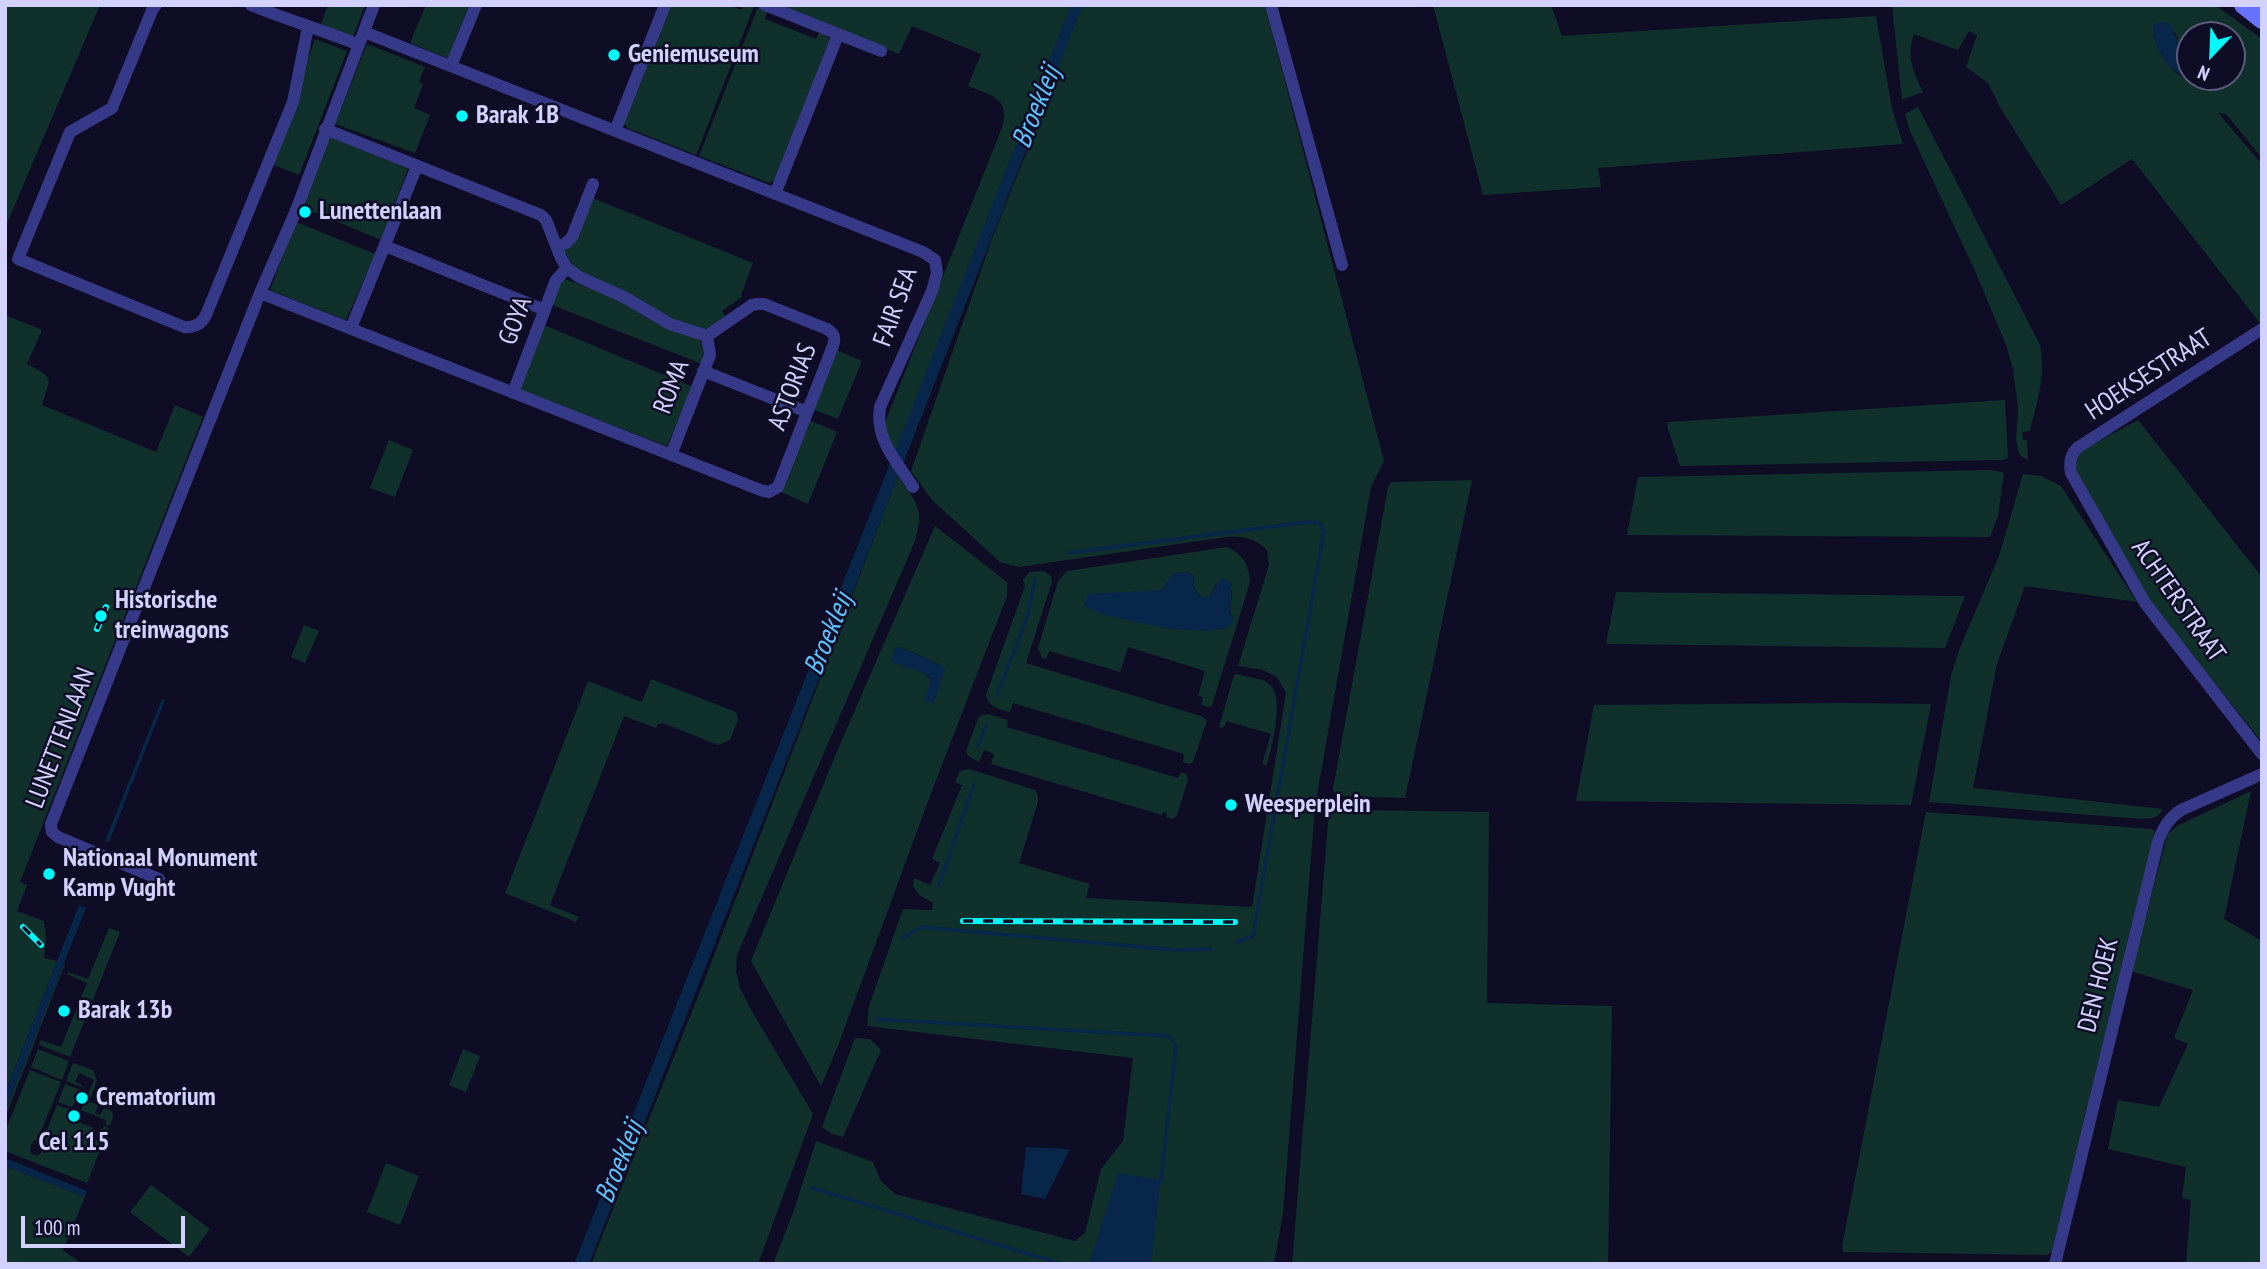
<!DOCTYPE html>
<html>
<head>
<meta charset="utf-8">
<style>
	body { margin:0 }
	#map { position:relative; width:2267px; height:1269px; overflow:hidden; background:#0f0d25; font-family:"PT Sans Narrow",sans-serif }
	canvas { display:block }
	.frame { position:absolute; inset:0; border:7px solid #d2d1ff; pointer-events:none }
	.north { position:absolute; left:2176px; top:21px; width:70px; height:70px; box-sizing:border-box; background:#0f0d25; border:2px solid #5d5b7c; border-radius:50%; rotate:203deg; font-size:19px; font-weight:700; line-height:28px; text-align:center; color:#d2d1ff }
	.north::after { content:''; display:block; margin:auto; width:24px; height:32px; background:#00fafc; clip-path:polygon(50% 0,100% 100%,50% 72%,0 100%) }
	.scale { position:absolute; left:21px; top:1216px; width:164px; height:32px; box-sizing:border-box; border:4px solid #d2d1ff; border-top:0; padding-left:9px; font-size:21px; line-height:24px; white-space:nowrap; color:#d2d1ff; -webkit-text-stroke:5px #0f0d25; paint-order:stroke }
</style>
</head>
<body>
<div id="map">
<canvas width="2267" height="1269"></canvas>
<div class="frame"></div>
<div class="north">N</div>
<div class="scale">100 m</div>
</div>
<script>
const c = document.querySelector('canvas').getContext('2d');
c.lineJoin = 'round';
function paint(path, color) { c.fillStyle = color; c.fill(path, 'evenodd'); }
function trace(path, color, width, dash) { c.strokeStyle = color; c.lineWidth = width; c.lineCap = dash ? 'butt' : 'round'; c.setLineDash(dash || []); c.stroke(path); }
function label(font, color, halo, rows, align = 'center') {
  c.font = font + ' "PT Sans Narrow",sans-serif'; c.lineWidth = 5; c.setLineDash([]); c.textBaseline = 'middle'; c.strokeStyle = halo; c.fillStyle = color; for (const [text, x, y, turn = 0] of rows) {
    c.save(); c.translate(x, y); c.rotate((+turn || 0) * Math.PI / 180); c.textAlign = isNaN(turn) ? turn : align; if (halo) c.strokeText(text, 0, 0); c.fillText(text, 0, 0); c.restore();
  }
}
paint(new Path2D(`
	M5,5H100L5,228Z
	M328,5H365L353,37L321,24Z
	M426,5H469L448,58L410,43Z
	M668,5H729L741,10L744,5L754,6L696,155L628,128L623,123Z
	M776,5H1265L1384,461L1371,487L1315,806L1283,1213L1274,1264H773L794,1210L816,1141L873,1162L881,1181L895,1194L1075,1241L1085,1233L1101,1169L1123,1141L1133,1058L867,1026L869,1006L903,909L932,910L933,903L919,895L913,886L914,878L930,885L940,863L932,859L962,785L955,782L960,771L969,769L1035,790L1038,796V802L1019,863L1090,884L1086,898L1252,907L1286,693L1277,677L1263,670L1238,666L1269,565L1267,550C1254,538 1244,536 1227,537L1019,567L1000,562L932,500L911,471L993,236L1034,134L1076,7L898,456L885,432L886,420L1003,125C1009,97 990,95 968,86L981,54L912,26L899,54Z
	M1433,5H1551L1562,36L1876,16L1892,109L1903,144L1598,168L1601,187L1483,195Z
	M1892,5H2215L2262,39V158L2226,114L2218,113L2262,164V321L2260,323L2132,159L2061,205L2000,107L1988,83L1966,67L1977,35L1969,31L1958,50L1914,34C1906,57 1913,71 1923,92L1902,100ZM2175,32L2181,51L2190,58V35H2232V77C2221,77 2190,81 2181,76C2166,68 2160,48 2153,34Z
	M758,7L767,11L765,19L816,39L820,31L830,39L777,179L769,183L699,156Z
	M315,39L347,51L299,175L269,163Z
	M367,44L425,67L419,82L423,84L414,108L430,115L415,153L335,124Z
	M1918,107L2040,345C2046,378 2037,400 2030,431L2022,432L2023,440H2027L2028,460L2021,456L2018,451L2016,439L2018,407L2013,369L2006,345L1975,271L1910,131L1905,114Z
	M330,137L408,169L381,240L302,207Z
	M590,197L753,263L741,295L742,297L722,311L726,318L708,329L696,330L576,270L564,251Z
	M296,222L375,254L346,320L270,290Z
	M562,278L622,301L647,318L666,327L700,339L703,352L702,364L552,305Z
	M5,315L42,330L27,364C56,379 50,377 42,405L156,452L175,405L203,417L20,882L27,885L17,911L44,921L46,938L44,958L57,961L5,1093Z
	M544,325L693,387L667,446L523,391L520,388Z
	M837,350L862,361L838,419L812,409Z
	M2005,400L2008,458L2002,460L1680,466L1667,426L1668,422Z
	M809,420L837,432L808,504L781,492Z
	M2138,420L2262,577V742L2142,592L2077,473L2075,462L2081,451Z
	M389,440L413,450L395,497L370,488Z
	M1992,470L2004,473L1998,516L1990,537L1627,535L1638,477Z
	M2023,474L2041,476L2061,486L2137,602L2025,586L1997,664L1973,788L2163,809C2158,819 2151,818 2141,819L1929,802L1951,676L1959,650L1999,556Z
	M898,476C916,503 925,508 915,541L737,955L736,971L740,988L750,1008L813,1114L758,1264H591L705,979Z
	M1472,480L1405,798L1339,796L1334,793L1333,789L1388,487L1391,482Z
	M935,526L1007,582V596L930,796L839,1043L821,1086L751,961L838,749ZM900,647L941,665L931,680L895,649Z
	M1227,547C1244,555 1249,565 1250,582L1212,705L1209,707L1201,705L1203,697L1198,696L1205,671L1128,647L1120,672L1049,651L1046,659L1042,658L1038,648L1058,581L1067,571ZM1187,572L1194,576C1193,586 1194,592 1203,598L1210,596L1216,584L1232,591L1230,612L1233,617L1169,629L1152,624L1162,590L1173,574Z
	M1044,571L1051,576L1052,582L1026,663L1201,716L1207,720L1193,762L1189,764L1183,762L1184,754L1013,703L1010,712C999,709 989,708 986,695L1025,586L1023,580L1030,572Z
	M1616,592L1965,596L1945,648L1606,644Z
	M304,625L319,631L305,663L291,657Z
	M1237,674C1247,677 1261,678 1269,684C1286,696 1271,748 1267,765L1262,764L1271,734L1227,721L1223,728L1219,727L1234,675Z
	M651,679L736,712L738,720L730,740L718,745L663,723L658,724L656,728L624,716L550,905L579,917L576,922L505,893L588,681L642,702Z
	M1842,703L1931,704L1911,805L1576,801L1594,705Z
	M988,714L1008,720L1007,727L1178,778L1181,772L1187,775L1188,779L1177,815L1173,819L1166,817L1167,814L1163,812L1162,815L991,764L994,754L984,750L979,762L968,756L966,751L978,719L981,715Z
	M2251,791L2224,919L2262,941V1264H2186L2191,1200L2182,1198L2186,1167L2108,1149L2118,1100L2159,1107L2188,1044L2174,1038L2193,990L2131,971L2168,834L2177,826Z
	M1362,810L1489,812L1487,1003L1612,1006L1608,1264H1292L1329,811Z
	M1926,812L2151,829L2155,831L2052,1252L2047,1255L1843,1252L1842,1246Z
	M109,928L120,932L70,1057L39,1045L41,1040L61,1047L87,983L67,974L68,972L88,979Z
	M64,963L65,964L5,1118V1111Z
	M855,1038L870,1039L881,1050L843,1137L832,1134L822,1127Z
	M38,1049L69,1061L62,1080L31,1067Z
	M463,1049L480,1056L466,1092L449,1085Z
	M73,1063L93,1070L97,1080L89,1102L98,1105L95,1113L100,1115L104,1108L112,1111L113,1117L110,1126L105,1124L106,1120L81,1110L94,1080L79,1073L75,1082L82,1085L81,1087L66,1081Z
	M30,1070L61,1082L37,1141L34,1140L30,1148L31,1154L37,1156L41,1153L44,1143L42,1142L57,1105L71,1110L68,1118L93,1128L90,1137L97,1140L104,1126L109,1128L87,1183L5,1151V1132Z
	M65,1084L80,1090L72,1107L58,1102Z
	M386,1163L419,1176L400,1225L367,1212Z
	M5,1166L85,1197L63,1250L82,1264H5Z
	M151,1185L210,1229L189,1257L130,1212Z`), '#10302c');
paint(new Path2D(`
	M1071,5H1083L589,1264H574Z
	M2159,22H2166L2171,25L2181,51L2190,58V77H2194C2171,79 2152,46 2153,25Z
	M1187,572L1194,576C1193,586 1194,592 1203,598L1210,596L1221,578L1232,583L1230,612L1234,622L1224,629L1209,631L1169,629L1104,615L1084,606L1088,594L1162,590L1173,573Z
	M899,647L941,665L945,670L934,703L924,701L931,680L924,673L894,663L891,659L895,649Z
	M162,699L165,700L109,842L105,841Z
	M79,905L86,908L5,1111V1093Z
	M1026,1147L1070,1149L1045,1199L1021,1194Z
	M5,1158L87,1191L85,1197L5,1166Z
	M1118,1173L1161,1180L1151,1264H1089Z`), '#082649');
trace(new Path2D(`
	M1068,553L1308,522L1319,523L1324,531L1253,936L1237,942
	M997,695L1027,618L1035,580
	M978,746L986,726
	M939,885L974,784
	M903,938L921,927L1176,950L1211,949
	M876,1019L1169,1036L1176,1046L1161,1180
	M812,1188L1062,1264`), '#082649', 3.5);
trace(new Path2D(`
	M156,5L153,8L112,108L70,132L18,259L184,327C194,328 202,324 206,315L293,102L308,27
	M251,5C287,20 323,30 359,45
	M765,5L881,51
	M1271,5L1342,265
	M364,32L923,252L935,260L937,273L932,291L880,407C875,440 896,460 913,487
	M451,66L476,5
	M615,131L665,5
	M775,194L838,35
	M385,246L545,310
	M558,247L566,243L572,237L593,184
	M260,293L763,491L769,492L778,487L833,346C836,337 834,334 827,329L764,304H757L752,305L707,336L670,324L624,297L579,277L567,268L561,258L546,220L541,215L325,129
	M351,328L417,166
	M2262,329L2077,448C2070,455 2069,463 2071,473L2145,603L2262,754
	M703,371L807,412
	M513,393L556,280L567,268
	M671,455L710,355L707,336
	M159,879L58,837L52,832L51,824L260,293L295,213L374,5
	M2055,1264L2158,842C2163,828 2168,819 2181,810L2262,774`), '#353987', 12);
trace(new Path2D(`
	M2243,5L2262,20`), '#6872ff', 18);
const rail = new Path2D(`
	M97,629L106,607
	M963,921L1235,922
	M23,927L41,945`);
trace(rail, '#00fafc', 6);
trace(rail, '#0f0d25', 3.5, [10]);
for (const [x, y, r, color] of [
	[614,55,7,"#00fafc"],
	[462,116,7,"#00fafc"],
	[305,212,7,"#00fafc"],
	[101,616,7,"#00fafc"],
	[1231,805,7,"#00fafc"],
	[49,874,7,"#00fafc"],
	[64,1011,7,"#00fafc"],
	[82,1098,7,"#00fafc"],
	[74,1116,7,"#00fafc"]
]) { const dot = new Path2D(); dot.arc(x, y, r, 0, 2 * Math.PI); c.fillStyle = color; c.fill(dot); trace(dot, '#0f0d25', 2.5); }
label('bold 26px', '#d2d1ff', '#0f0d25', [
	["Geniemuseum",628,55],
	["Barak 1B",476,116],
	["Lunettenlaan",319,212],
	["Historische",115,601],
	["treinwagons",115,631],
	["Weesperplein",1245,805],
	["Nationaal Monument",63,859],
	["Kamp Vught",63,889],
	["Barak 13b",78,1011],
	["Crematorium",96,1098],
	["Cel 115",74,1143,"center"]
], 'left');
label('26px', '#d2d1ff', '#0f0d25', [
	["FAIR SEA",896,307,-70],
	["GOYA",516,321,-69],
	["HOEKSESTRAAT",2149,375,-33],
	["ROMA",672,387,-69],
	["ASTORIAS",793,387,-69],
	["ACHTERSTRAAT",2178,601,55],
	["LUNETTENLAAN",61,738,-69],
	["DEN HOEK",2099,985,-76]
]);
label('italic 28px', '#5fc3ff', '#0f0d25', [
	["Broekleij",1037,107,-68],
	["Broekleij",829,634,-68],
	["Broekleij",620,1162,-68]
]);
</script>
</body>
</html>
